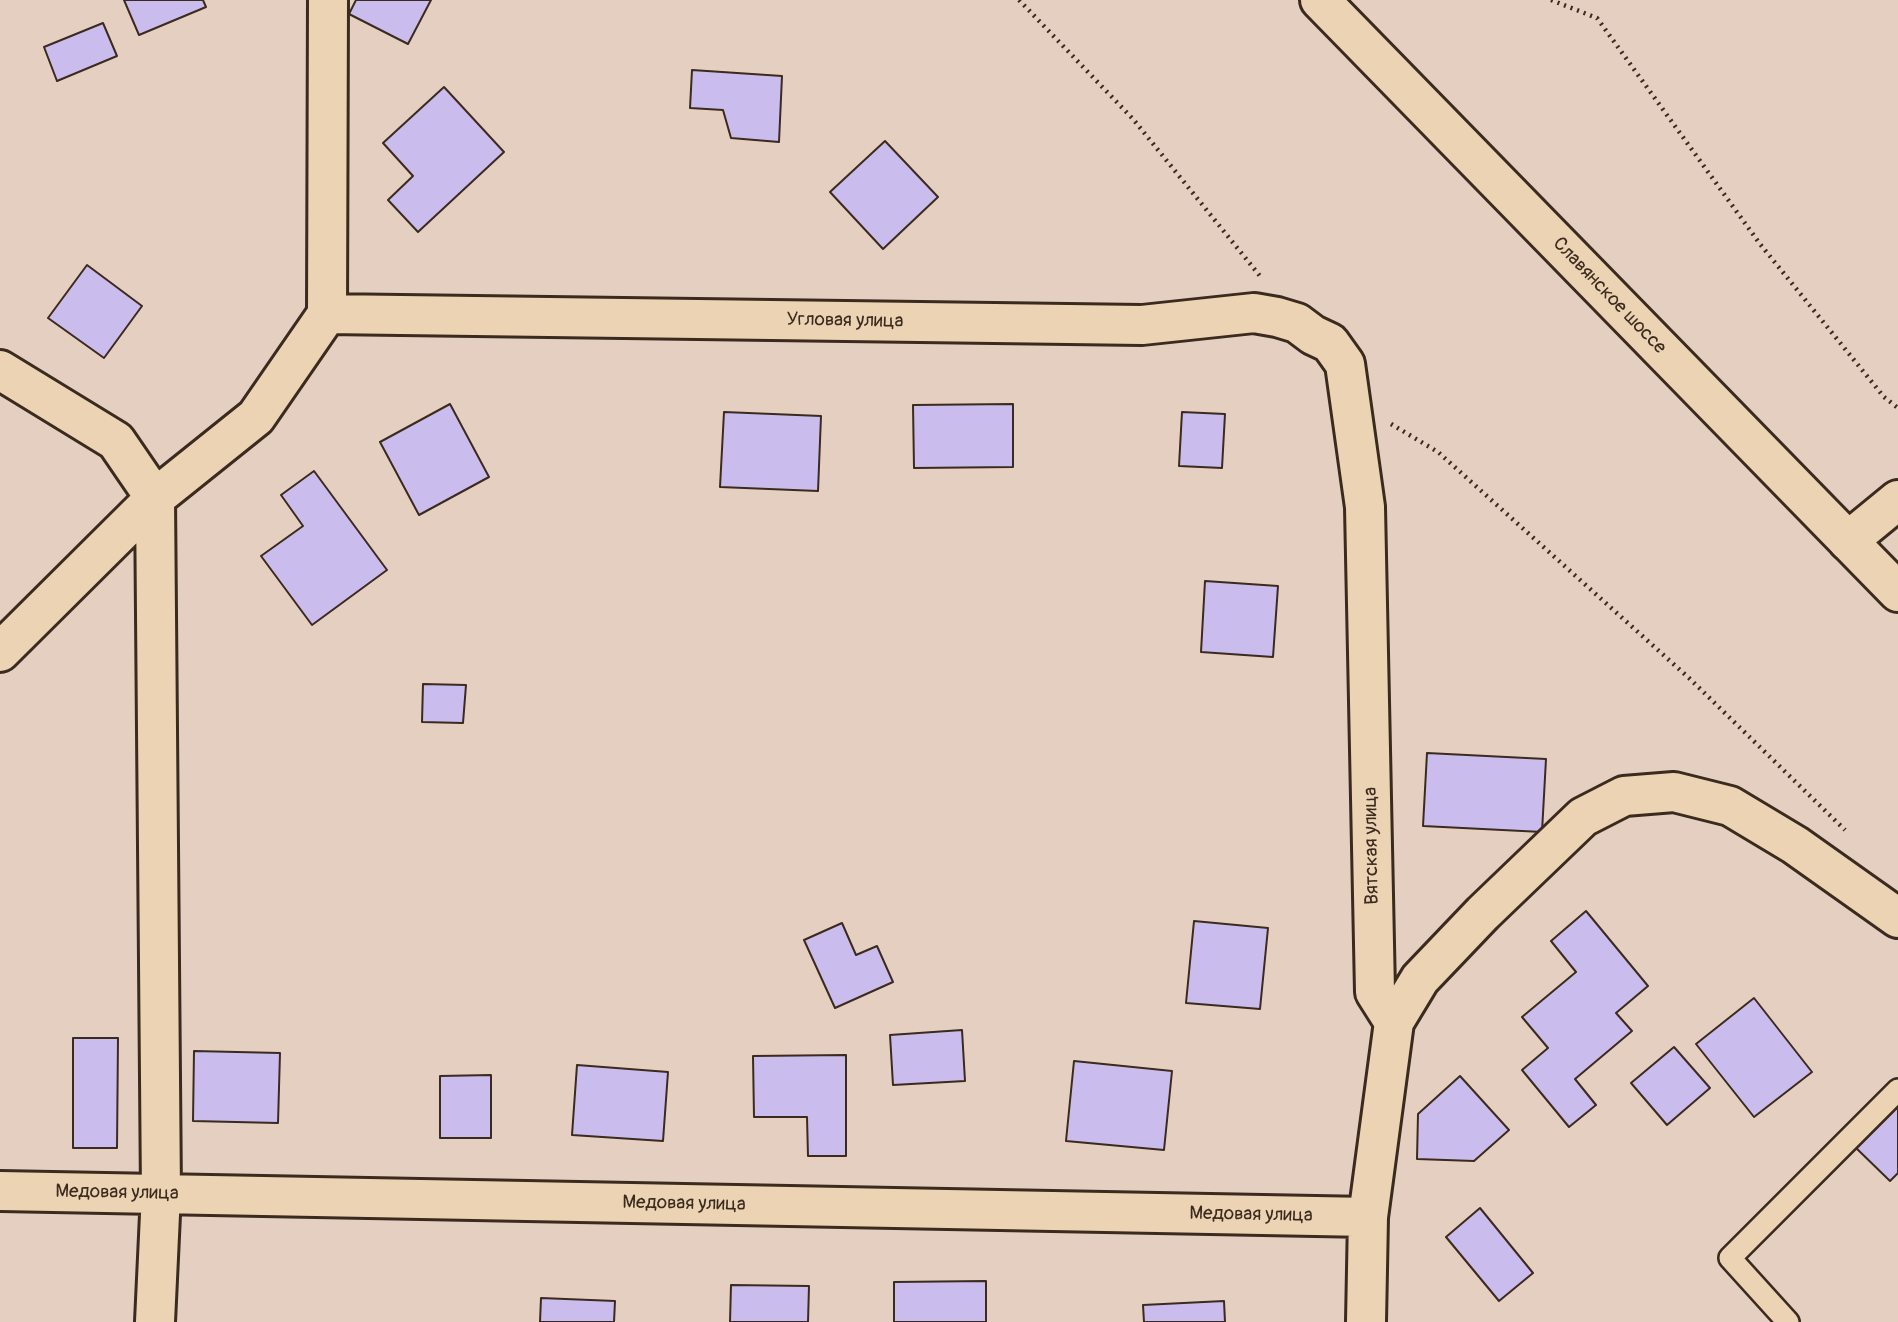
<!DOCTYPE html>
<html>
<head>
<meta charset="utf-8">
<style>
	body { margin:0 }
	canvas { display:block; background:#e5cfc0 }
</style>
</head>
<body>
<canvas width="1898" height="1322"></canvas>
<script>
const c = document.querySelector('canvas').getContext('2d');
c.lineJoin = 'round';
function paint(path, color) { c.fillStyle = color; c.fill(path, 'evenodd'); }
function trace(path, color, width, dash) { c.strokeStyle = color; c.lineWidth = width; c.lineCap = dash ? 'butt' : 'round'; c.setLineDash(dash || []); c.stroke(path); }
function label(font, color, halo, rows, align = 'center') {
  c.font = font + ' Pangolin,sans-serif'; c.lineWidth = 5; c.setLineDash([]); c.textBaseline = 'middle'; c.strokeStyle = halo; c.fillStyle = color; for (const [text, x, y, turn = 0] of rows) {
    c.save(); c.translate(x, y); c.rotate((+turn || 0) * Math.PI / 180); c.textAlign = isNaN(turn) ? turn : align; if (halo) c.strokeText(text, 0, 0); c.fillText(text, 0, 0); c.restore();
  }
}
const building = new Path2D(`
	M124,0H203L206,7L139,35Z
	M356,0H431L408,44L349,14Z
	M103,23L117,56L57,81L44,47Z
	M692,70L782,76L779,142L731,138L723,110L690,108Z
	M444,87L504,152L418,232L388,200L413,176L383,143Z
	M885,141L938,197L883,249L830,192Z
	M87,265L142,306L104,358L48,318Z
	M450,404L489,477L419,515L380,442Z
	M1013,404V467L914,468L913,405Z
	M724,412L821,416L818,491L720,487Z
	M1182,412L1225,414L1222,468L1179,466Z
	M314,471L387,570L312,625L261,556L303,526L281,495Z
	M1205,581L1278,586L1273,657L1201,652Z
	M423,684L466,685L463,723L422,722Z
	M1427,753L1546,759L1542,832L1423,826Z
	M1586,911L1648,986L1616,1013L1632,1031L1575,1079L1596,1105L1569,1127L1522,1070L1548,1048L1522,1017L1576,972L1551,941Z
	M1194,921L1268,928L1260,1009L1186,1003Z
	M842,923L856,955L877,946L893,982L835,1008L804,940Z
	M1754,998L1812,1072L1754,1117L1696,1044Z
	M962,1030L965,1081L893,1085L890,1035Z
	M73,1038H118L117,1148H73Z
	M1674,1047L1710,1088L1667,1125L1631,1083Z
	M194,1051L280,1053L278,1123L193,1121Z
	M846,1055V1156H808L807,1117H754L753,1056Z
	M1074,1061L1172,1071L1164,1150L1066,1141Z
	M577,1065L668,1072L663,1141L572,1135Z
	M491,1075V1138H440V1076Z
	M1460,1076L1509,1130L1474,1161L1417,1159L1418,1114Z
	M1898,1103V1173L1890,1181L1854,1146Z
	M1480,1208L1533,1273L1499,1301L1446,1237Z
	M986,1281V1322H894V1282Z
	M731,1285L809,1286L808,1322H730Z
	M541,1298L615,1301L614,1322H540Z
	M1224,1301L1225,1322H1144L1143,1305Z`);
paint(building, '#cabdee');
trace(building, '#3b2a1e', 2);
const service = new Path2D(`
	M1788,1322L1730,1258L1898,1090`);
const minor = new Path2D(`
	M327,314L1142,325L1254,313L1277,317L1297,323L1313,335L1330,343L1345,364L1365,507L1375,992L1394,1022L1368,1217L1366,1322
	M0,370L116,441L155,498L0,652
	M1848,541L1898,500
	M1394,1022L1420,979L1483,913L1583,817L1624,796L1674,792L1730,806L1795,845L1898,918
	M0,1191L1368,1217
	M155,1322L161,1193L155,498L256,417L327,314L328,0`);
const secondary = new Path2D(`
	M1320,0L1898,592`);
trace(service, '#3b2a1e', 26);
trace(minor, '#3b2a1e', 44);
trace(secondary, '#3b2a1e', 44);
trace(new Path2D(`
	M1019,0L1133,119L1260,276
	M1551,0L1597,18L1760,244L1884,397L1898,408
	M1391,424L1438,452L1689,678L1845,830`), '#3b2a1e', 4.5, [2, 5]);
trace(service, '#ecd3b4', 21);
trace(minor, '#ecd3b4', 38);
trace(secondary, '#ecd3b4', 38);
label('19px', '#3b2a1e', '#ecd3b4', [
	["Славянское шоссе",1609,296,46],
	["Угловая улица",845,321,1],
	["Вятская улица",1372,846,-91],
	["Медовая улица",117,1193,1],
	["Медовая улица",684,1204,1],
	["Медовая улица",1251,1215,1]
]);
</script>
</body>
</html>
